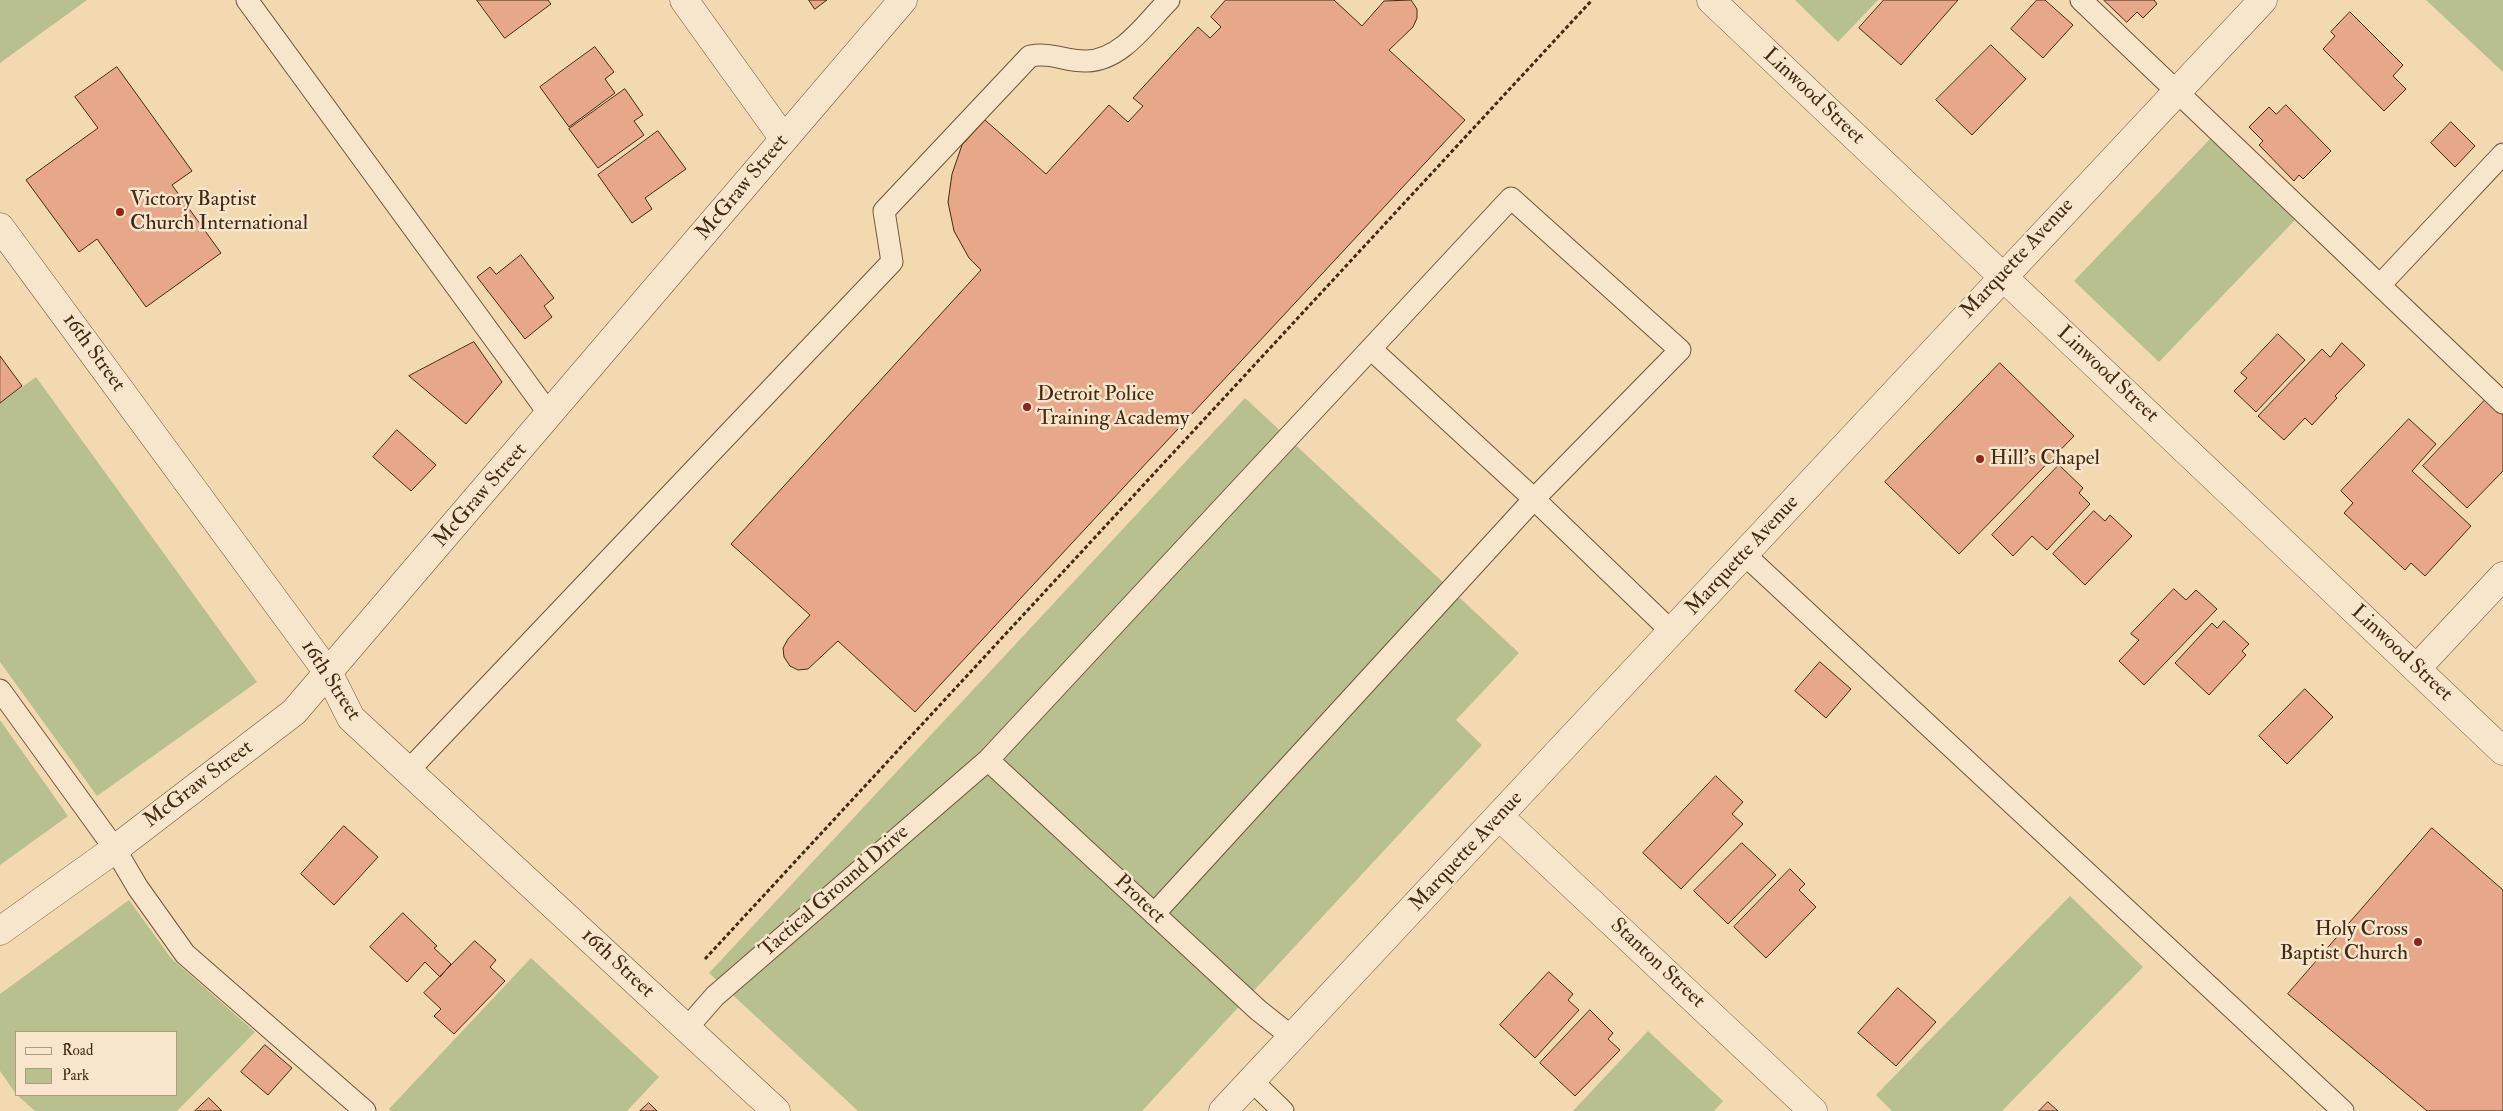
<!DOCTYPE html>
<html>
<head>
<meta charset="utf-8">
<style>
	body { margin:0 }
	#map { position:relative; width:2503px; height:1111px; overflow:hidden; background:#f3d9b0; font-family:"IM FELL Double Pica",serif }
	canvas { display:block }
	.legend { position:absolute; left:15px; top:1031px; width:162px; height:65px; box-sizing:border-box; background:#f7e6cc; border:1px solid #b09b82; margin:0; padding:6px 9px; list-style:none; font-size:15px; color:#452a12 }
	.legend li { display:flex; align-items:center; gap:10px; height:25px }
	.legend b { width:25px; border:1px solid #b09b82 }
</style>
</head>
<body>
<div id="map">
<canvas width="2503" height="1111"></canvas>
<ul class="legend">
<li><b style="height:6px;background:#f7e6cc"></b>Road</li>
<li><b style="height:14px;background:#b8c08d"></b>Park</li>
</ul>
</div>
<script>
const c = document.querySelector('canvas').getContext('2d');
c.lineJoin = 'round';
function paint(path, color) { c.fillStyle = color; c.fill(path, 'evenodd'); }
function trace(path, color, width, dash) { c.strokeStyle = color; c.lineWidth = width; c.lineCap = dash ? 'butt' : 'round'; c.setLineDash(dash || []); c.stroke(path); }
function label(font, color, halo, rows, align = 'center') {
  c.font = font + ' "IM FELL Double Pica",serif'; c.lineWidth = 5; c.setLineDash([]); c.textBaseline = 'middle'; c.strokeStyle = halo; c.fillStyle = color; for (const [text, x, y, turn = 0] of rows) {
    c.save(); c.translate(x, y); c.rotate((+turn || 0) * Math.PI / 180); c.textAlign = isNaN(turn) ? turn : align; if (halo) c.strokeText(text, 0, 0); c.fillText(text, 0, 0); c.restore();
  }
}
paint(new Path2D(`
	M0,0H87L0,63Z
	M1795,0H1878L1838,42Z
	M2426,0H2503V72Z
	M2210,139L2295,220L2159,362L2074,281Z
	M36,377L257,682L97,796L0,662V403Z
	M1245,398L1519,653L1456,720L1482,745L1142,1111H858L709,973Z
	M0,720L68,816L0,865Z
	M2070,896L2143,967L2002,1111H1892L1876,1095Z
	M129,900L171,958L255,1032L177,1111H35L17,1095H176V1032H16V1094L0,1071V994Z
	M531,958L659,1077L627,1111H391L389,1109Z
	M1648,1031L1723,1101L1714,1111H1573Z`), '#b8c08d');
const building = new Path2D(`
	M477,0H548L551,4L505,38Z
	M809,0H827L815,9Z
	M1226,0H1334L1362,26L1384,1L1411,0L1417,9V18L1413,27L1389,50L1465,120L915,712L838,641L808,669L798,670L790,666L784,657L783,648L788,639L810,615L731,544L981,270L969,258L954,231L948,202L952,174L962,145L985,120L1046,174L1109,105L1128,122L1143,106L1133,98L1198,27L1210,38L1221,27L1211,17Z
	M1884,0H1958L1901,65L1859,28Z
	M2037,0H2045L2073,25L2043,58L2011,29Z
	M2104,0H2154L2157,4L2143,18L2137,12L2127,22Z
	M2350,12L2403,65L2393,76L2406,89L2384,111L2323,49L2335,36L2331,32Z
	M1991,45L2026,79L1972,135L1936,100Z
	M595,47L614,72L605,79L615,93L569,127L540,87Z
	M117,67L192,171L172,185L221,253L146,307L97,239L79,252L26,180L98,128L75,97Z
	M625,89L643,115L634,121L644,135L598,168L569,129Z
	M2286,105L2331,151L2303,179L2299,175L2294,181L2259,145L2263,141L2249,127L2269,107L2276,114Z
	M2451,122L2475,146L2455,167L2431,143Z
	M658,131L686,169L645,198L652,209L632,223L598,175Z
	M521,255L554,298L544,306L552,317L525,339L477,277L490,267L496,274Z
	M2278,334L2305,360L2256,412L2234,391L2247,378L2241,373Z
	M474,342L502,382L466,424L409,376Z
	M2342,343L2365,365L2335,396L2337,398L2312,425L2305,418L2284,440L2258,416L2322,349L2330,357Z
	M0,356L22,386L0,403Z
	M2000,363L2074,436L1959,554L1885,482Z
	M2486,399L2503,415V471L2467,508L2423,466Z
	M2409,419L2436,444L2412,471L2471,526L2425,576L2411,563L2405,570L2344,513L2353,503L2341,491Z
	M397,430L436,465L411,491L373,457Z
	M2059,465L2083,488L2079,493L2090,504L2047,550L2032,536L2013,556L1992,535Z
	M2094,511L2105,521L2110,515L2132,536L2085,585L2053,554Z
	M2174,589L2186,600L2196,590L2217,609L2144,685L2119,661L2139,640L2131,634Z
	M2224,621L2249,644L2242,651L2246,655L2209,695L2175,663L2212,623L2217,628Z
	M1820,662L1851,689L1826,718L1795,691Z
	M2305,689L2333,717L2287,764L2259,736Z
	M1716,776L1743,802L1732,814L1743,824L1681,889L1643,853Z
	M344,826L378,857L334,905L301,874Z
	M2432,828L2503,890V1111H2427L2288,994Z
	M1742,843L1776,875L1728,924L1694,891Z
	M1790,869L1805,884L1799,890L1816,907L1766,958L1734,927Z
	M403,913L437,946L434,948L451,964L440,977L425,962L407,982L370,947Z
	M475,941L496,960L490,967L505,981L454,1034L434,1016L441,1009L424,993Z
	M1549,972L1573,994L1568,1000L1579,1010L1535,1058L1500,1025Z
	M1898,988L1936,1022L1896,1066L1858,1033Z
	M1590,1010L1613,1033L1608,1039L1620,1050L1575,1096L1540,1063Z
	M265,1045L292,1068L268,1095L241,1072Z
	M209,1098L222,1111H195Z
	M2048,1102L2058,1111H2039Z
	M649,1103L657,1111H640Z`);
paint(building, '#e6a889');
trace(building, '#452a12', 1);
const service = new Path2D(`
	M247,0L550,415
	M2081,0L2503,403
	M2380,285L2503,154
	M1744,554L2343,1111
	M0,690L115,849L138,888L185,954L365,1111
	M988,760L1258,1010L1292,1037
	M408,771L892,262L884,211L1030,56C1053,52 1066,62 1087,61C1122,60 1146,23 1169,0
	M1154,914L1534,499L1672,632
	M687,1028L715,996L988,760L1511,198L1680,350L1534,499L1371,349
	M1251,1080L1283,1111`);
const minor = new Path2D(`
	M684,0L784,139
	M0,227L329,674L351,718L776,1111
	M2417,668L2503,576
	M1500,817L1813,1111
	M1223,1111C1570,741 1914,369 2263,0`);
const tertiary = new Path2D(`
	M1711,0L2503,751
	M0,931L115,849L294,712L903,0`);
trace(service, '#70563a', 23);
trace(minor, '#70563a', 29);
trace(tertiary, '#70563a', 29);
trace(new Path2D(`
	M705,959L1592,0`), '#452a12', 3, [4, 2.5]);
trace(service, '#f7e6cc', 21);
trace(minor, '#f7e6cc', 28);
trace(tertiary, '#f7e6cc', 28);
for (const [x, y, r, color] of [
	[120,212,5,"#8f2418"],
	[1027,407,5,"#8f2418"],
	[1980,459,5,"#8f2418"],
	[2418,942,5,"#8f2418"]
]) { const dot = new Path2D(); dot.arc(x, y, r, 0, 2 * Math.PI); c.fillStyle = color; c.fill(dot); trace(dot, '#f7e6cc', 2); }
label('21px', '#452a12', '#f7e6cc', [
	["Linwood Street",1813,97,43],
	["McGraw Street",743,188,-50],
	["Marquette Avenue",2018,259,-47],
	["16th Street",93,353,54],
	["Linwood Street",2107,375,43],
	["McGraw Street",481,496,-49],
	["Marquette Avenue",1743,556,-47],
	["Linwood Street",2401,654,43],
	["16th Street",330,681,57],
	["McGraw Street",199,785,-37],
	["Marquette Avenue",1467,852,-47],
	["Tactical Ground Drive",835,892,-41],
	["Protect",1139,900,43],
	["16th Street",617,964,43],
	["Stanton Street",1657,964,43]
]);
label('21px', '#452a12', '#f7e6cc', [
	["Victory Baptist",130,200],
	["Church International",130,224],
	["Detroit Police",1037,395],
	["Training Academy",1037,419],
	["Hill's Chapel",1990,459],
	["Holy Cross",2408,930,"right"],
	["Baptist Church",2408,954,"right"]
], 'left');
</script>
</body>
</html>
